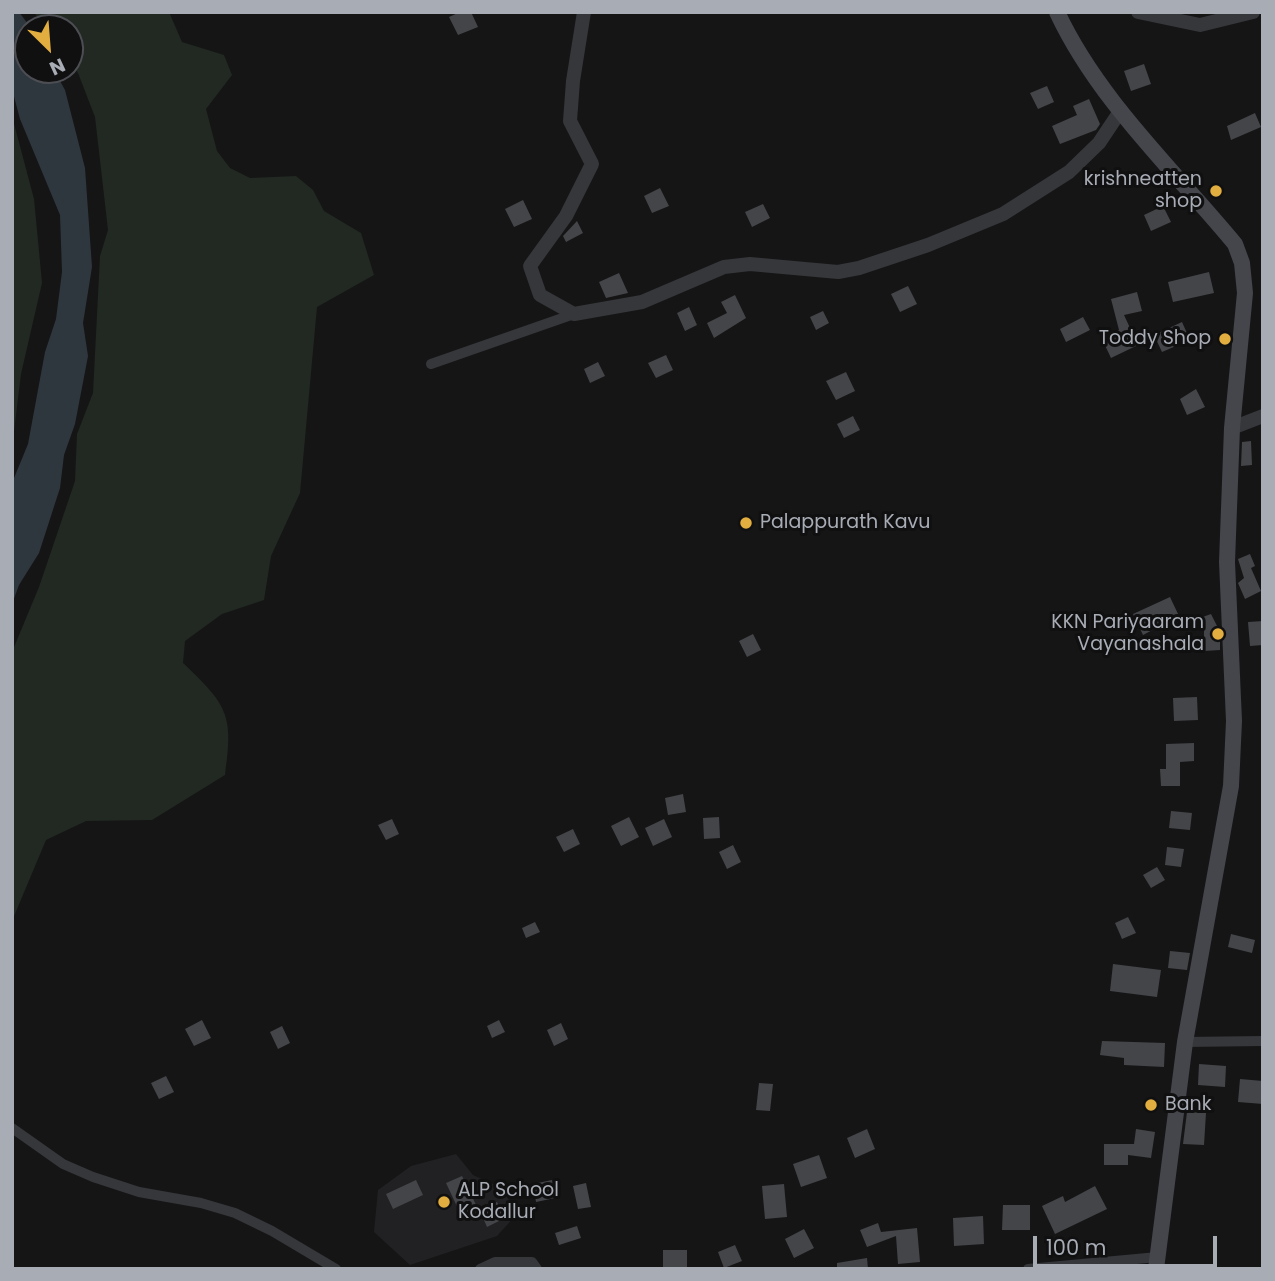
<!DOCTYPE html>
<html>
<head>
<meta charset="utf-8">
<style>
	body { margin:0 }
	#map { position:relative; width:1275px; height:1281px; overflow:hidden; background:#151516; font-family:Poppins,sans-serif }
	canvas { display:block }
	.frame { position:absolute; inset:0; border:14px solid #a8acb5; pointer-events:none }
	.north { position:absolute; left:14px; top:14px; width:70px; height:70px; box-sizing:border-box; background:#101011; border:2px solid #4d4e53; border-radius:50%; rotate:155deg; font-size:19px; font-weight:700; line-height:28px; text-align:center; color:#a8acb5 }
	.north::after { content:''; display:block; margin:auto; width:24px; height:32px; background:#e3ae40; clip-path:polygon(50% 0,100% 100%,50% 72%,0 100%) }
	.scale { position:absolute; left:1033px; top:1236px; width:184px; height:32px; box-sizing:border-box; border:4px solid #a8acb5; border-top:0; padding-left:9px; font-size:21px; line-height:24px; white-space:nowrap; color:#a8acb5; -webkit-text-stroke:5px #101011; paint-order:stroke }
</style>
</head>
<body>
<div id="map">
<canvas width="1275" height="1281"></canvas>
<div class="frame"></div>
<div class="north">N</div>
<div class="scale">100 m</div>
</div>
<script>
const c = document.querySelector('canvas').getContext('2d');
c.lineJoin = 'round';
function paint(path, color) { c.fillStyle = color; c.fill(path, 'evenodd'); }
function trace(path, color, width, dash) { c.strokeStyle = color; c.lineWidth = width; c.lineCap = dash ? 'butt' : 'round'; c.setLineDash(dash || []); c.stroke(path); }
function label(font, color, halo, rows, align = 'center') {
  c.font = font + ' Poppins,sans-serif'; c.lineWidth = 6; c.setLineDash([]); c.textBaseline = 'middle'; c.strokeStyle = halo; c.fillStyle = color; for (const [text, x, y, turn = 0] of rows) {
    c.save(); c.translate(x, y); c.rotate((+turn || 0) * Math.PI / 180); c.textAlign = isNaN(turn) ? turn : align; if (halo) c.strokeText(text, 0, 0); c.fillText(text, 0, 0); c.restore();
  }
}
paint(new Path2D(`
	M456,1154L473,1175L502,1188L517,1214L497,1236L410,1265L374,1232L378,1190L411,1166Z`), '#212123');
paint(new Path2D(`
	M34,12H169L182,42L224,55L232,75L206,109L217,151L230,168L250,178L296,176L313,190L324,211L361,233L374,275L317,307L300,493L271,556L264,600L222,614L185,641L183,663C227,705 234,714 225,775L152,820L86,821L46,840L12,921V652L39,587L75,481L77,434L93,393L100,256L108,230L95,117L78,73L70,62V28H45Z
	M12,116L34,199L42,283L21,374L12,448Z`), '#212922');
paint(new Path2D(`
	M12,12H19L31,28H28V70H54L65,90L85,168L92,267L83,323L88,356L75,424L64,455L60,488L39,553L19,585L12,604V483L28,444L45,352L56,319L62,272L60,215L20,119L12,89Z`), '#2f373e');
paint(new Path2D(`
	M460,12H471L478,27L458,35L449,17Z
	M1144,64L1151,84L1131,91L1124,71Z
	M1047,86L1054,102L1038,109L1030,93Z
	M1089,99L1100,124L1096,130L1060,144L1052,126L1077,115L1073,106Z
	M1255,113L1261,127L1231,140L1227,126Z
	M660,188L669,206L652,213L644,196Z
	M523,200L532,219L514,227L505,209Z
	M763,204L770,218L752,227L745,212Z
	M1163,206L1171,222L1151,231L1144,215Z
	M577,221L583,233L566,242L563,236Z
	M1209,272L1214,293L1173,302L1168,282Z
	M619,273L628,293L606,298L599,282Z
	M908,286L917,304L900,312L891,294Z
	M1137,292L1142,311L1124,315L1138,345L1111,358L1102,339L1119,330L1111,299Z
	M735,295L746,318L714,338L707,323L727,313L721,302Z
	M689,307L697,325L685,331L677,313Z
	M823,311L829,323L816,330L810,317Z
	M1083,317L1090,330L1066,342L1060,329Z
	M1182,322L1190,340L1162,352L1154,335Z
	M666,355L673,370L656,378L648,363Z
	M598,362L605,376L590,383L584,369Z
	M846,372L855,391L836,400L826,381Z
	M1196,389L1205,407L1187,415L1180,399Z
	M853,416L860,430L844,438L837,424Z
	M1251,441L1252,465L1241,466L1242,442Z
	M1250,554L1255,566L1251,568L1261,591L1245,599L1238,583L1244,578L1238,559Z
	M1170,597L1179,616L1143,635L1133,614Z
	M1211,614L1220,632V650L1204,651V630L1200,618Z
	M1263,621V645L1250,646L1248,622Z
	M753,634L761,650L747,657L739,641Z
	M1197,697L1198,720L1174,721L1173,698Z
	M1194,743V761L1180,762V786H1161L1160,769H1166V744Z
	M683,794L686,812L668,815L665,798Z
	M1171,811L1192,813L1190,830L1169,828Z
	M629,817L639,837L621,846L611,826Z
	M719,817L720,838L704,839L703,818Z
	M392,819L399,834L386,840L378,825Z
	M664,819L672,837L653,846L645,828Z
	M573,829L580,844L564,852L556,837Z
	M733,845L741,862L727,869L719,852Z
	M1167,847L1184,849L1181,867L1165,865Z
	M1157,867L1165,880L1151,888L1143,875Z
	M1128,917L1136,933L1122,939L1115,923Z
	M535,922L540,932L526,938L522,928Z
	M1231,934L1255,940L1252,953L1228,947Z
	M1170,951L1190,953L1187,970L1168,968Z
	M1113,964L1161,970L1157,997L1110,991Z
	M202,1020L211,1038L194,1046L185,1029Z
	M499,1020L505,1032L492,1038L487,1026Z
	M561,1023L568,1039L554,1046L547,1030Z
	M282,1026L290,1043L278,1049L270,1032Z
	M1102,1041L1165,1043L1164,1067L1124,1065V1058L1100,1055Z
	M1199,1064L1226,1066L1225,1087L1198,1085Z
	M166,1076L174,1092L159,1099L151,1083Z
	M1240,1079L1263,1081V1104L1238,1102Z
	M759,1083L773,1084L770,1111L756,1110Z
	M1187,1112L1206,1113L1204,1145L1183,1144Z
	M867,1129L875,1149L855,1158L847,1138Z
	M1136,1129L1155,1132L1151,1158L1128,1155V1165H1104V1144H1134Z
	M819,1155L827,1178L801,1187L793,1164Z
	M462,1176L478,1209L462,1217L446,1183Z
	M416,1180L423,1195L393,1209L386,1194Z
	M552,1180L555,1198L536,1202L533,1184Z
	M586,1183L591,1207L578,1209L573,1186Z
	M784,1184L787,1217L765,1219L762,1186Z
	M1095,1186L1107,1209L1055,1234L1042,1206L1063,1196L1065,1202Z
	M497,1202L505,1218L487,1227L480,1211Z
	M1003,1205H1030V1230H1002Z
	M983,1216L984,1244L954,1246L953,1218Z
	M878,1223L881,1232L917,1228L920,1262L898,1264L896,1236L867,1247L860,1230Z
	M577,1226L581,1238L559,1245L555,1233Z
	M804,1229L814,1248L794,1258L785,1239Z
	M735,1245L742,1261L724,1268L718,1252Z
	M663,1250H687V1269H663Z
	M867,1258L868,1269H837V1263Z`), '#444549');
trace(new Path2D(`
	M431,364L574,314
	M1185,1042L1263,1041
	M12,1128L63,1164L93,1177L139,1192L201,1203L235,1213L272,1231L336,1269
	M480,1269L495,1262H532L537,1269
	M1028,1269L1158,1257`), '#36373b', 10);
trace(new Path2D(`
	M584,12L573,81L570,121L592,164L566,216L530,266L540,295L574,314L642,302L724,267L750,264L838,272L859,268L928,245L1003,214L1069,172L1099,143L1121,110
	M1138,12L1200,25L1253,12
	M1232,428L1263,416`), '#36373b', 14);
trace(new Path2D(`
	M1057,12C1098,100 1174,170 1235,244L1242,263L1245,293L1232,428L1227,562L1234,721L1231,786L1185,1042L1156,1269`), '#44464b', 16);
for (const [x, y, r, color] of [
	[1216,191,7,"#e3ae40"],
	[1225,339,7,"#e3ae40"],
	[746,523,7,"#e3ae40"],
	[1218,634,7,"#e3ae40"],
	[1151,1105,7,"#e3ae40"],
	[444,1202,7,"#e3ae40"]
]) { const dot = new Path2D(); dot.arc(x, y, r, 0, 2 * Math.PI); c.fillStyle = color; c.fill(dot); trace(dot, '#101011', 2.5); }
label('19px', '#a8acb5', '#101011', [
	["krishneatten",1202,180],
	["shop",1202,202],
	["Toddy Shop",1211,339],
	["Palappurath Kavu",760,523,"left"],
	["KKN Pariyaaram",1204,623],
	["Vayanashala",1204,645],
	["Bank",1165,1105,"left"],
	["ALP School",458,1191,"left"],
	["Kodallur",458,1213,"left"]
], 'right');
</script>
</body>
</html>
